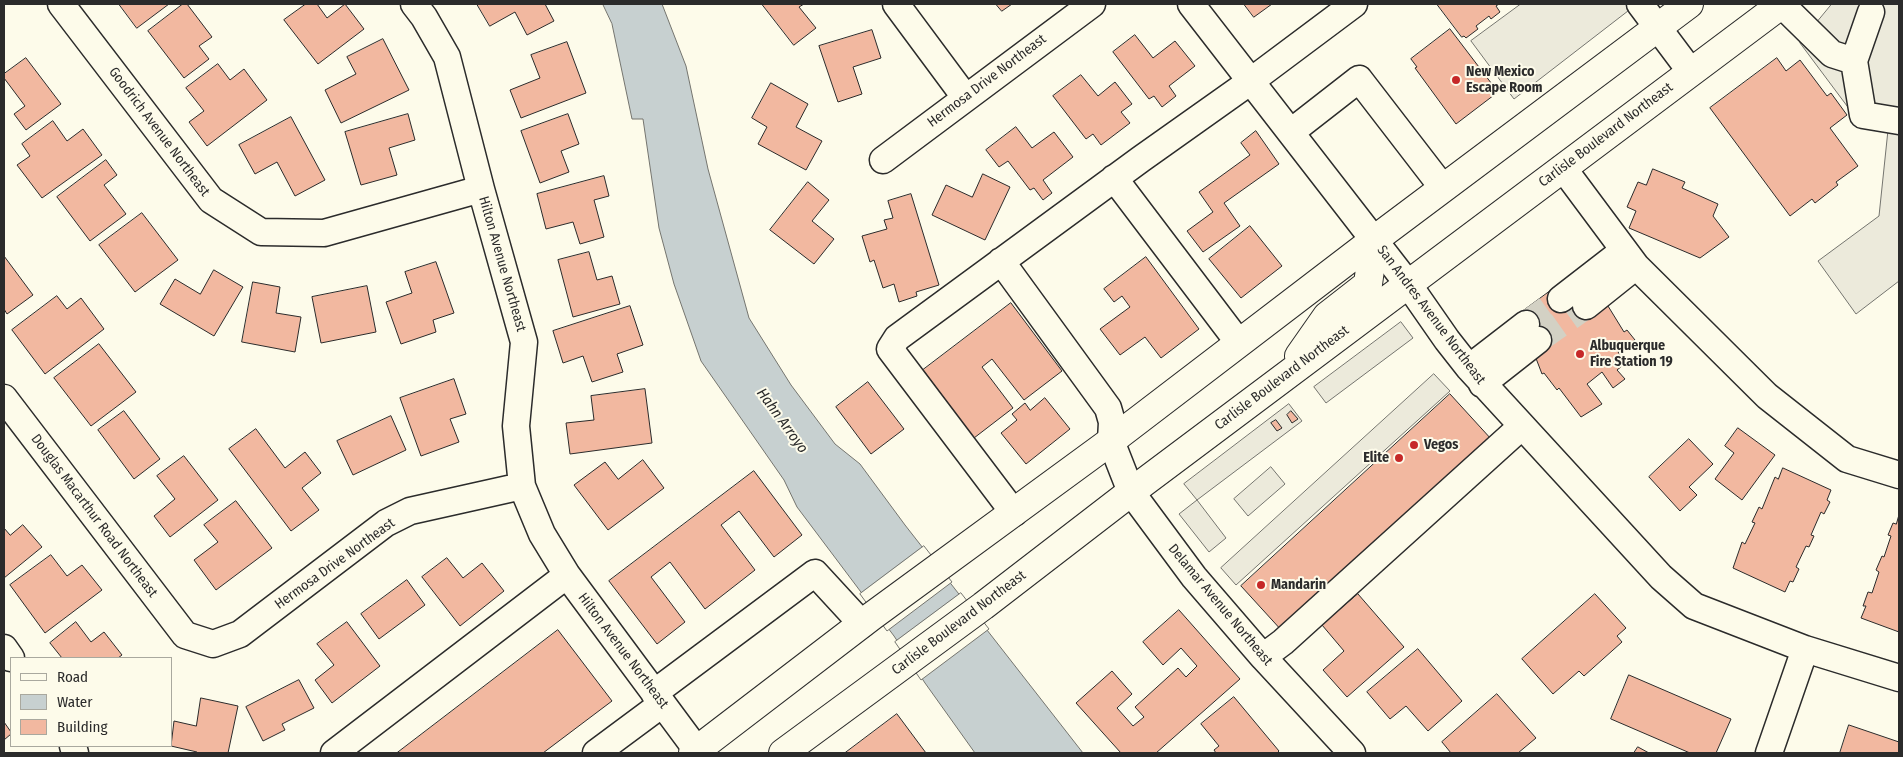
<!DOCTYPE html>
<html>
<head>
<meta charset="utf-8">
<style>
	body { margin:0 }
	#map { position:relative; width:1903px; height:757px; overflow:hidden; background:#fdfbea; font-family:"Fira Sans Condensed",sans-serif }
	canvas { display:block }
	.frame { position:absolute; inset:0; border:5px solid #2b2b2b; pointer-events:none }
	.legend { position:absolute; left:10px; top:657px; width:162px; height:90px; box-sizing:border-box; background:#fdfbea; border:1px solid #a9a89e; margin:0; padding:6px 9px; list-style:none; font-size:15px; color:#2b2b2b }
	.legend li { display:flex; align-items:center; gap:10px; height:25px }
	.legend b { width:25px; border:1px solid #a9a89e }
</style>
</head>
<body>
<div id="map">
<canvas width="1903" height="757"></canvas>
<div class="frame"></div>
<ul class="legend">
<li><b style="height:6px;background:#fdfbea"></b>Road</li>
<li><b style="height:14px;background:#c7d0d0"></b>Water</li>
<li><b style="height:14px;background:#f2b8a0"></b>Building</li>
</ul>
</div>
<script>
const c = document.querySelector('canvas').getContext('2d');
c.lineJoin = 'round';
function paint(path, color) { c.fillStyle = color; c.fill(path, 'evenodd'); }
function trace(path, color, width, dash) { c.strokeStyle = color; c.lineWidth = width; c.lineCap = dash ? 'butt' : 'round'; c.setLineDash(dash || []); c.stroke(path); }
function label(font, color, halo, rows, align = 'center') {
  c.font = font + ' "Fira Sans Condensed",sans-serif'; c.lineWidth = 4; c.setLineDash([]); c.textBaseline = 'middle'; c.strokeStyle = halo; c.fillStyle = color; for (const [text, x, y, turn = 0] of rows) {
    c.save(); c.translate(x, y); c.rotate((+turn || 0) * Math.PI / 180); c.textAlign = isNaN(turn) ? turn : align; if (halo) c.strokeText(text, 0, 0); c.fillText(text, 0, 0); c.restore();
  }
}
const parking = new Path2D(`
	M1521,4H1637L1514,99L1471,41Z
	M1832,4H1899V281L1856,314L1818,261L1879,216L1888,130L1862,126L1800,43Z
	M1401,322L1413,338L1326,403L1314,387Z
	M1434,374L1450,391L1236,585L1221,568Z
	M1289,404L1302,421L1197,500L1226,538L1209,552L1179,514L1197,500L1184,484Z
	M1271,467L1285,484L1248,516L1234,499Z`);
paint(parking, '#eceadb');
trace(parking, '#74746e', 1);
const water = new Path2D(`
	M603,4H662L686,66L708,169L749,318L791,385L835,444L860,464L905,525L1083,753H975L925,683L894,636L797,507L784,480L701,361L674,284L659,228L643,119H632L612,24Z`);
paint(water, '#c7d0d0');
trace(water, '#74746e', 1);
const pier = new Path2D(`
	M924,546L952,582L887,631L860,594Z
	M961,593L989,629L921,680L895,642Z`);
paint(pier, '#fdfbea');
trace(pier, '#74746e', 1);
const building = new Path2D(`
	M119,4H169L137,28Z
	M183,4H187L212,37L199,46L209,59L184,78L148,31Z
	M306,4H317L327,18L345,4L364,29L318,64L284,20Z
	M477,4H545L554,21L527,35L515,12L490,26Z
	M762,4H804L799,7L816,28L794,45Z
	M996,4H1012L1002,11Z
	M1244,4H1272L1254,17Z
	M1437,4H1499L1496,6L1500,12L1491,19L1489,16L1476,26L1478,29L1466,38L1464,36L1462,37Z
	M1450,29L1498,92L1456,124L1415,68L1417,67L1411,59Z
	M872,30L881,58L853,67L862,94L838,102L819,46Z
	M1135,35L1153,58L1175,41L1195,66L1169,86L1176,96L1162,107L1154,96L1149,99L1113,52Z
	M383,39L409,90L341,123L325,90L356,74L347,57Z
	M567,42L586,93L521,118L510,90L540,78L531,55Z
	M26,58L61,104L26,130L14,114L25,106L4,78V74Z
	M1777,58L1786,71L1800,60L1827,96L1831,93L1847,115L1830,128L1858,166L1836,182L1838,185L1815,203L1812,199L1790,216L1710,108Z
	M218,64L230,80L244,69L267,100L207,146L189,122L204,111L186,88Z
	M1081,75L1098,96L1115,82L1132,104L1121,112L1130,123L1101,145L1093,134L1086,139L1053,96Z
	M771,83L808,104L796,127L822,141L806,170L758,144L767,127L752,118Z
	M408,114L415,140L389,148L397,175L361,185L345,132Z
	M568,114L579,144L561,151L569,172L540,183L521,131Z
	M291,117L325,180L295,196L277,162L255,174L239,145Z
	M53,121L67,141L83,129L102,155L42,198L17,165L30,156L22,144Z
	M1016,127L1032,148L1054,132L1073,157L1043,180L1052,193L1043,200L1034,188L1030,190L1008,161L999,167L986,150Z
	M1256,131L1279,164L1224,203L1240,226L1203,252L1187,231L1213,212L1199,192L1250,155L1241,143Z
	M106,160L117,175L104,185L126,214L90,241L57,197Z
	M1653,169L1685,182L1682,188L1718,204L1713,216L1729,237L1700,258L1629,228L1636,211L1627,207L1638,182L1646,185Z
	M983,174L1010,187L985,240L932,215L946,185L972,197Z
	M604,176L609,196L594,200L604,237L580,244L573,222L546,229L537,194Z
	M808,182L829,200L812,221L834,239L814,264L770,230Z
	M911,194L939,285L916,292L917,296L899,302L894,284L883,288L874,260L870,262L862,236L887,229L884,220L893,218L888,201Z
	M142,213L178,260L135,292L99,245Z
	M1250,226L1282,266L1241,298L1209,259Z
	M589,252L597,280L612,276L620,304L573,317L558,260Z
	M4,256L33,295L7,314L4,309Z
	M1146,257L1199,329L1161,358L1145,337L1120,355L1100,329L1130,307L1122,296L1114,302L1104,289Z
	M436,262L454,313L433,320L436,332L401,344L386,302L412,293L405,272Z
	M214,270L243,287L214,336L160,304L175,279L200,294Z
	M253,282L280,287L276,313L301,317L295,352L242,342Z
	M367,286L376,332L321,343L312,297Z
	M1553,289L1594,316L1608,306L1624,332L1627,330L1635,340L1618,352L1626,363L1617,370L1625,379L1613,388L1602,372L1587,384L1602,404L1581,417L1559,388L1557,390L1544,373L1542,374L1519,314Z
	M57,296L67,309L81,298L104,329L45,374L12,330Z
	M1011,303L1062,371L1024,400L992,359L982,367L1013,408L974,438L923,370Z
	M630,306L643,345L617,354L623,372L592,382L583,356L563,363L553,331Z
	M99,344L136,392L91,426L54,378Z
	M454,379L466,414L450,419L459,442L421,456L400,398Z
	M868,382L904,429L871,454L836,407Z
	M645,389L652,443L570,454L566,423L594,420L591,396Z
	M1450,394L1492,440L1283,632L1241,586Z
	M1045,398L1070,429L1026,464L1001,433L1017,420L1012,414L1025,403L1030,410Z
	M124,411L160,459L134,479L98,430Z
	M1291,411L1298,419L1292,423L1287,415Z
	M391,416L406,450L353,475L337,441Z
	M1276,420L1282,428L1277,431L1271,423Z
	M1738,428L1775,455L1742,500L1715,479L1734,453L1725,446Z
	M256,429L285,468L305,452L321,473L302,488L319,510L291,531L229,449Z
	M1689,439L1713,464L1689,487L1697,495L1680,511L1649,477Z
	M184,456L218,500L170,537L154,516L175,499L157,476Z
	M643,460L664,488L608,530L574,485L605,462L618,479Z
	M1783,468L1831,490L1827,500L1830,502L1824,514L1821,512L1811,535L1814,536L1809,547L1806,546L1796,567L1799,569L1793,582L1790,581L1785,592L1733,568L1742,542L1745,544L1755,523L1752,522L1759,507L1762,509L1775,477L1778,479Z
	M754,471L802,535L774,557L739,511L721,525L755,570L705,609L670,562L651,577L685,622L657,644L609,581Z
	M236,501L272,548L216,590L194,560L218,542L204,525Z
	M1899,515V632L1861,618L1866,606H1863L1868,592L1872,593L1879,572L1876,570L1882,556L1884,557L1891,536L1888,535L1893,523L1896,524Z
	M23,525L42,547L4,578V528L10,535Z
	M51,555L67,576L82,565L102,590L45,633L10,585Z
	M447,558L463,578L482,563L504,591L460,626L422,577Z
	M407,580L425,605L379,639L361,614Z
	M1358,594L1404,647L1347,697L1323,670L1344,651L1322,625Z
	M1595,594L1626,628L1617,636L1622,642L1584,676L1579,671L1553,694L1522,659Z
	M1179,610L1240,679L1156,753H1121L1076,703L1112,671L1132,694L1117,708L1133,726L1144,717L1135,707L1178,668L1186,677L1197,666L1181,648L1163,665L1143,642Z
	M76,622L91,642L104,632L122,655L118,658H62L50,643Z
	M347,622L380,666L332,703L315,680L334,665L317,644Z
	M558,630L612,701L543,753H397Z
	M1418,649L1462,701L1428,731L1406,706L1390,719L1367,692Z
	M1629,675L1731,719L1716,753H1690L1611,719Z
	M299,680L314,708L282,724L285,730L263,741L246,707Z
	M1497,694L1536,738L1518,753H1451L1442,742Z
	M1234,697L1279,751L1277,753H1216L1214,750L1219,746L1201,724Z
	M201,698L238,706L228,753H197V752L171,746L174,721L196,726Z
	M897,714L926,753H845Z
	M4,722L11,732V734L4,740Z
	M1849,725L1899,742V753H1840Z
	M1638,747L1649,753H1634Z`);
paint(building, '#f2b8a0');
trace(building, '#2b2b2b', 1);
trace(new Path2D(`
	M1526,324L1561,299
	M1538,340L1586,306`), '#d3d1c4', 26, [26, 13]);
const minor = new Path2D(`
	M61,4L211,200L261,232L324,233L481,189
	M414,4L424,17L447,57L481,189L524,342L516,426L522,486L542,534L567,575L699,753
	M896,4L965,97
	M1191,4L1408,284L1447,340L1469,368L1661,577L1694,606L1805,649L1899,678
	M1640,4L1691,72
	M1781,4L1832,54L1854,61
	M1871,12L1854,61L1863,115L1899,121
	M1291,132L1359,79L1443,188
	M883,160L1092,4
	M1563,168L1636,266L1767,396L1847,459L1899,475
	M1114,178L1239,343
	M1001,261L1108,408L1112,422L1111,441L1131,492L1194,577L1263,657L1352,753
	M1561,299L1623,251
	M1586,306L1636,266
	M1469,368L1526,324
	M1482,384L1538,340
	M4,398L185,635L213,644L240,634L386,523L410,511L522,486
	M1014,513L890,349L897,338L1141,159L1251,81L1354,4
	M4,648L11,658
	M1263,657L1283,642L1522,426
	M654,693L815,573L862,624
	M73,746L75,753
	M334,753L567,575
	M596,753L662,704
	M1769,753L1805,649`);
const major = new Path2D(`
	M1299,356L1327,316L1368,284L1374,240
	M693,753L872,616L1111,441L1374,240L1689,4
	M783,753L983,606L1131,492L1782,4`);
trace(minor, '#2b2b2b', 29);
trace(major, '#2b2b2b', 30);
trace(minor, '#fdfbea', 26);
trace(major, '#fdfbea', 28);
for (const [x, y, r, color] of [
	[1456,80,5,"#c62828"],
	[1580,354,5,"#c62828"],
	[1414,445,5,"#c62828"],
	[1399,458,5,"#c62828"],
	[1261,585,5,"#c62828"]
]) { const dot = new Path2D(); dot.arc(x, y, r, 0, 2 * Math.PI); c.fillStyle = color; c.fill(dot); trace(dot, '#fdfbea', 2); }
label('bold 14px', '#2b2b2b', '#fdfbea', [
	["New Mexico",1466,72],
	["Escape Room",1466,88],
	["Albuquerque",1590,346],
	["Fire Station 19",1590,362],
	["Vegos",1424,445],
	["Elite",1389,458,"right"],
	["Mandarin",1271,585]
], 'left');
label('14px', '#2b2b2b', '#fdfbea', [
	["Hermosa Drive Northeast",987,81,-37],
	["Goodrich Avenue Northeast",159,132,53],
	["Carlisle Boulevard Northeast",1606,135,-37],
	["Hilton Avenue Northeast",502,264,74],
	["San Andres Avenue Northeast",1431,315,53],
	["Carlisle Boulevard Northeast",1282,378,-37],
	["Douglas Macarthur Road Northeast",94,516,53],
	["Hermosa Drive Northeast",335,564,-36],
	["Delamar Avenue Northeast",1220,605,50],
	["Carlisle Boulevard Northeast",959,623,-37],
	["Hilton Avenue Northeast",623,651,53]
]);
label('italic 15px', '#2b2b2b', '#fdfbea', [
	["Hahn Arroyo",782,421,54]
]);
</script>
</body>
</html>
